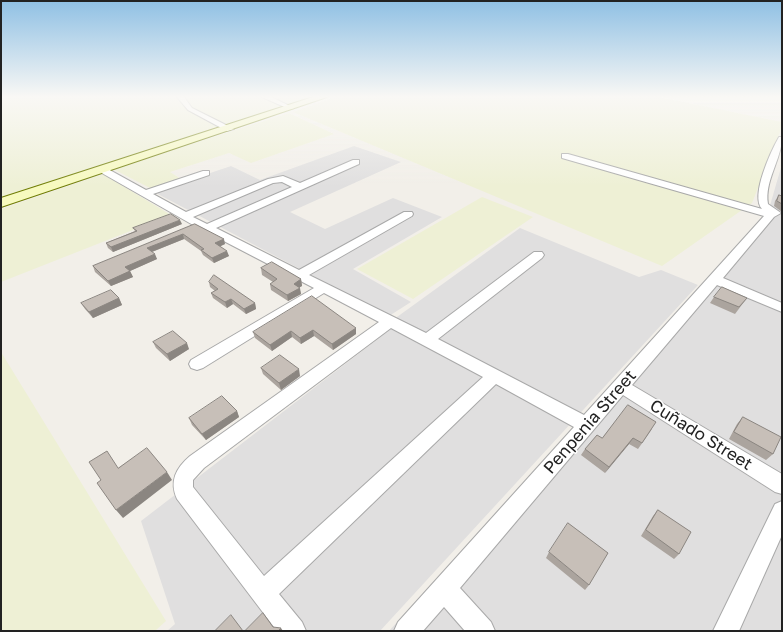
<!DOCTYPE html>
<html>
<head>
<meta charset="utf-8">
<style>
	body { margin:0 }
	#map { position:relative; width:783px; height:632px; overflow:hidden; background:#f2efe9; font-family:"Golos Text",sans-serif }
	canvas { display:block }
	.frame { position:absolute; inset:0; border:2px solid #222; pointer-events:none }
</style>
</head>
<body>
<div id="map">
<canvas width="783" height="632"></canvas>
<div class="frame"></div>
</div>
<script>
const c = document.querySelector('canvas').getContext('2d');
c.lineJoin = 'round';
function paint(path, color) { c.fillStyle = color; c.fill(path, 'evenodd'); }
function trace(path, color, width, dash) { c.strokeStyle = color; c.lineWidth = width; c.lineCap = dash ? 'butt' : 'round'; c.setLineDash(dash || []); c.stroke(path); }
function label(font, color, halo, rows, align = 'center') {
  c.font = font + ' "Golos Text",sans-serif'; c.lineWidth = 3; c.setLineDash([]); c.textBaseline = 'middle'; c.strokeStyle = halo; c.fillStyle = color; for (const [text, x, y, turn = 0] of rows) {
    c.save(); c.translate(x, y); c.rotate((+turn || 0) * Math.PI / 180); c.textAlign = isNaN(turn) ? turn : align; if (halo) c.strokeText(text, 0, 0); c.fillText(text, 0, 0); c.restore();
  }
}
paint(new Path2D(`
	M354,146L401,162L290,212L325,229L393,198L442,217L353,269L411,302L389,316L154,192L231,166L260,180Z
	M782,164V631H389L711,275L769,209Z
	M520,228L639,277L661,270L698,285L380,631H167L175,624L141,521L379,338L397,317Z`), '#e0dfdf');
paint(new Path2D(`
	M1,97H313L1,198Z
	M335,97H659L782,122V127L752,203L662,266L293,112Z
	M289,113L334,134L251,163L229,153L170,172L181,179L152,189L113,169Z
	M103,174L171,215L1,282V209Z
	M482,197L533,217L413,299L357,269Z
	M1,352L166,621L155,631H1Z`), '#eef0d5');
const minor = new Path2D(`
	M177,97H184L192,108L234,129L227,131L188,110Z
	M262,97H271L294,108L289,109Z
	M779,137H782C782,159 764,181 768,204L781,213L774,217L723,278L782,303V312L717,285L632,385L782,474V494L775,492L623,395L460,588L491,622L495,631H465L444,607L423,631H394L398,622L574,427L496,384L279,594L302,622L306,631H277L177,499C169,481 176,468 190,456L379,322L324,293L203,368L197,370L191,368L189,364L191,360L314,288L193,225L100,172V168H106L146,190L203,171H209V175L153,194L186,212L268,179L283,176L300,183L353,160H359V164L216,228L299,270L404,212H412L413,214L412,216L309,275L426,333L534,252H542L544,255L542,258L438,339L584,415L764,216L562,158V154H568L762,209C750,196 771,151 779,137ZM282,182L292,187L207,224L193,217L273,183ZM391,328L483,377L264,576L193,487V480L204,468Z
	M782,501V535L739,631H713L775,504Z`);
const secondary = new Path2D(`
	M313,97H327L1,207V198Z`);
trace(minor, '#a9a9a9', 2);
trace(secondary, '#707d05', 2);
paint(minor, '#fff');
paint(secondary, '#f7fabf');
paint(new Path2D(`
	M779,195L782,196V212L774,206L775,201Z
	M182,224L113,252L108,248L106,243L135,231L133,228Z
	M195,224L225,244L220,246L229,256L214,263L203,255L201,251L184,239L152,252L157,259L130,271L133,277L111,286L95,272L93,266Z
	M261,268L301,279L302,286L299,287L301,294L288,301L271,290L270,284L273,282L262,275Z
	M209,282L255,303L256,309L246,314L233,304L227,308L213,298L211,293L215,291L210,287Z
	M714,297L747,298L735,314L710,303Z
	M119,298L122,305L93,318L85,309L81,303Z
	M356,328V334L333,350L314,336L301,344L292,337L272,351L255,338L253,332Z
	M153,342L189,349L170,361L156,348Z
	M261,368L300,376L281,390L263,374Z
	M237,411L239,417L206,440L192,425L189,418Z
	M743,417L773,454L766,460L729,439L737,424Z
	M652,429L638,449L629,444L605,473L581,455L585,449L602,438Z
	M658,510L679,554L674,559L641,536L653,516Z
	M549,552L589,585L585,590L546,558Z`), '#aba49e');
paint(new Path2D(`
	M180,220L182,224L113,252L111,247Z
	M183,234L184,239L149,253L147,248Z
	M224,239L225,244L217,248L215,243Z
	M227,251L229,256L214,263L212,258Z
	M155,254L157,259L130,271L133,277L111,286L108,281L125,267Z
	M301,279L302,286L295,290L294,284Z
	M300,288L301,294L288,301L287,295Z
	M119,298L122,305L93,318L89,312Z
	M231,299L233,304L227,308L225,302Z
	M255,303L256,309L246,314L244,309Z
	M356,328V334L333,350L332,344Z
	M313,330L314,336L301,344L300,338Z
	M291,331L292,337L272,351L270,345Z
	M187,343L189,349L170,361L167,354Z
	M299,369L300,376L281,390L279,383Z
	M237,411L239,417L206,440L202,434Z
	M633,438L629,444L605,473L609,467Z
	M167,472L172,480L123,518L116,510Z
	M281,628L283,631H278Z`), '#8b8681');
const building = new Path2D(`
	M779,195L782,196V204L777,201Z
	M171,214L180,220L111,247L106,243L137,231L133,228Z
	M195,224L224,239L215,243L227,251L212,258L201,250L204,249L183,234L147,248L155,254L125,267L130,271L108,281L93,266Z
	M272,262L301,279L294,284L300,288L287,295L270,284L277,279L261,268Z
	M214,275L255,303L244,309L231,299L225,302L211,293L218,289L209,282Z
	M722,287L747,298L739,307L714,297Z
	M111,290L119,298L89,312L81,303Z
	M312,296L356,328L332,344L313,330L300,338L291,331L270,345L253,332Z
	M173,331L187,343L167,354L153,342Z
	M280,355L299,369L279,383L261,368Z
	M222,396L237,411L202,434L189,418Z
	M628,405L656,422L642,443L633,438L609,467L585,449L597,435L602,438Z
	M743,417L781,437L773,454L734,432Z
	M147,448L167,472L116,510L97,483L101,480L89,462L107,451L118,468Z
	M658,510L691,532L679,554L646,530Z
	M568,523L608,553L589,585L549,552Z
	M263,613L273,627L281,628L278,631H245Z
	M231,615L243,631H215Z`);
paint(building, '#c7bfb8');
trace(building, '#8b8681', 1);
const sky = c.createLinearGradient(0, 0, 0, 186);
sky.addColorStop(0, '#8fc0e4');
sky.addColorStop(0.52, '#f9f8f5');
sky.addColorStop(1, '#f9f8f500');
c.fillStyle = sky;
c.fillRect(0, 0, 783, 186);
label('17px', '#222', '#fff', [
	["Penpenia Street",590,422,-49],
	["Cuñado Street",701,435,32]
]);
</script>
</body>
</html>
